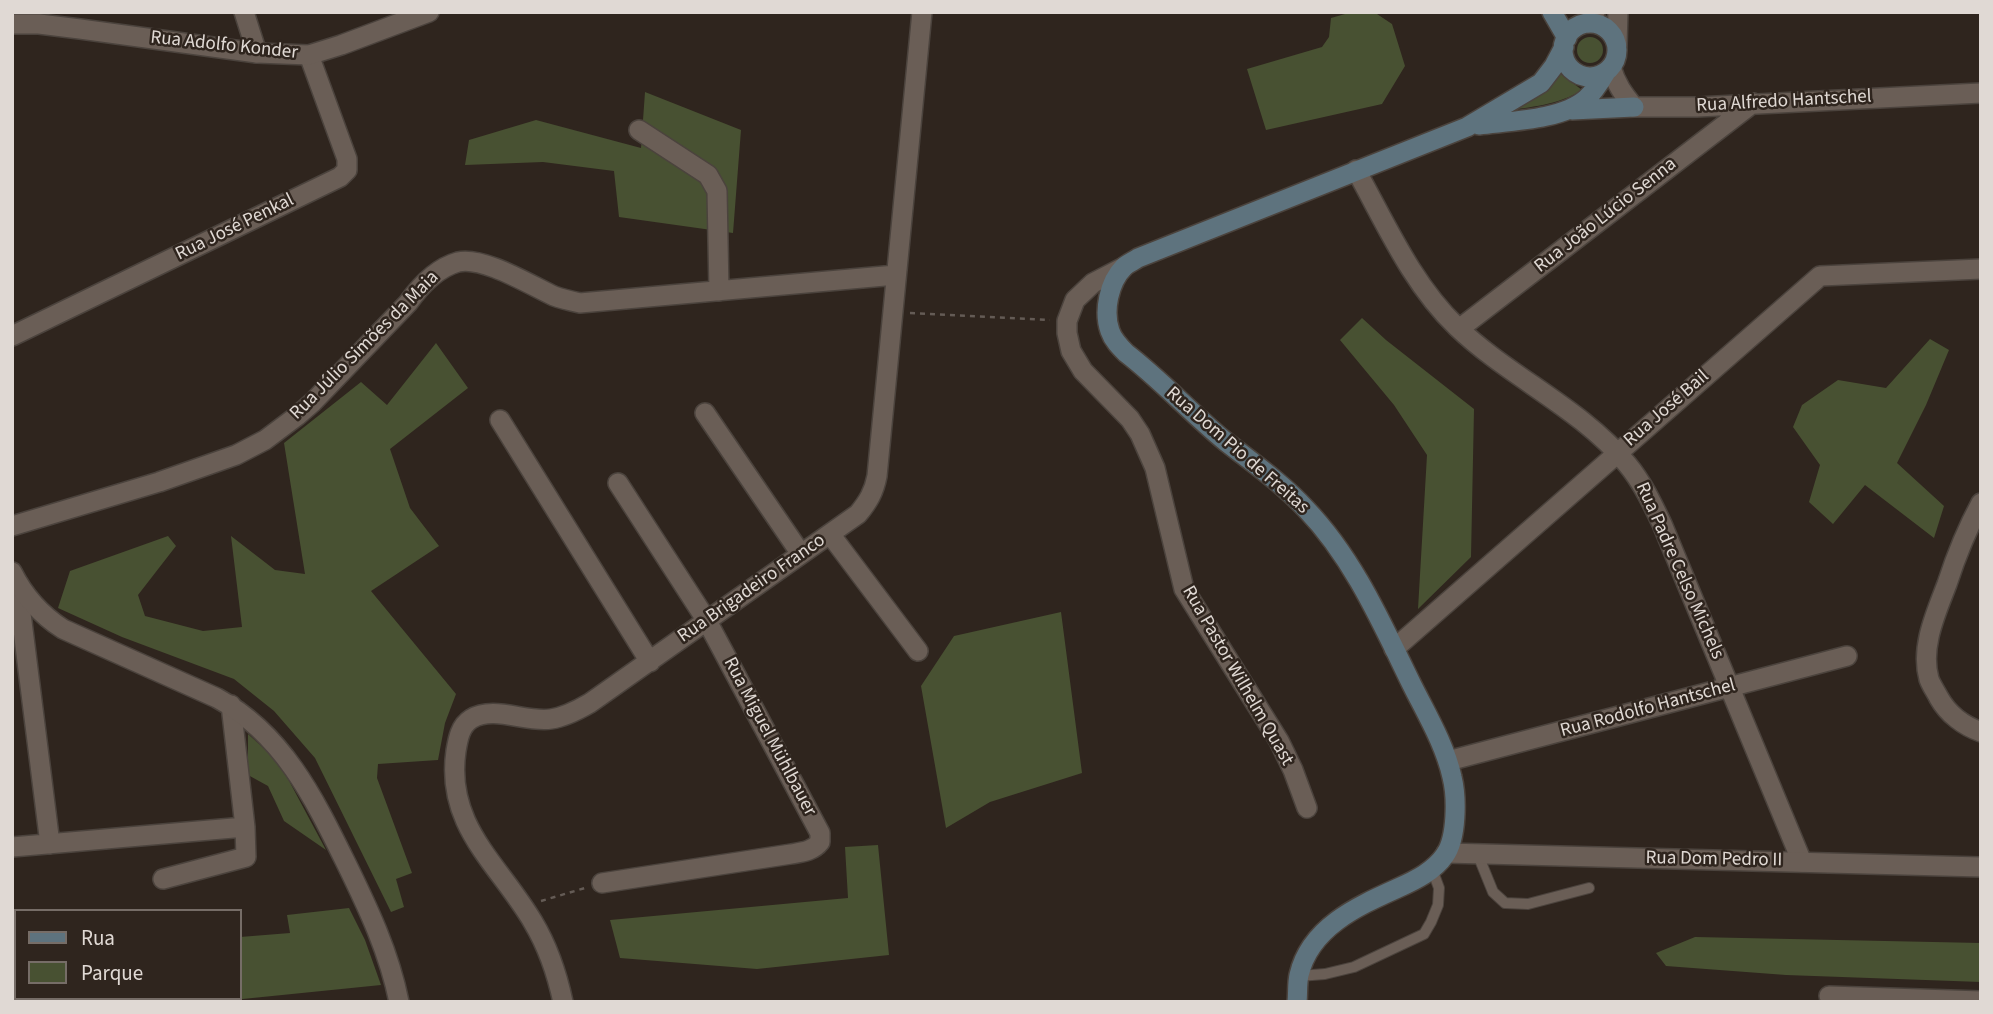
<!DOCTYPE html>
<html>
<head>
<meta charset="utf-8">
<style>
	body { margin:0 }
	#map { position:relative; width:1993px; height:1014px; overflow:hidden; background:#2f251e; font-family:"Source Sans 3",sans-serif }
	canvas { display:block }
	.frame { position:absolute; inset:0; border:14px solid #e0d9d4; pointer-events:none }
	.legend { position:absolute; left:14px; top:909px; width:228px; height:91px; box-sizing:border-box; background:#2f251e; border:2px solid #766d67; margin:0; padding:9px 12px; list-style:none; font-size:21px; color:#e0d9d4 }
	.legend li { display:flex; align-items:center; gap:14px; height:35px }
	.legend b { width:35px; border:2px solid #766d67 }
</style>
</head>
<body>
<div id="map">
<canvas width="1993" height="1014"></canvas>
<div class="frame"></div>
<ul class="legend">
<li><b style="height:9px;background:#5e737e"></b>Rua</li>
<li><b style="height:19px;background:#485132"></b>Parque</li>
</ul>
</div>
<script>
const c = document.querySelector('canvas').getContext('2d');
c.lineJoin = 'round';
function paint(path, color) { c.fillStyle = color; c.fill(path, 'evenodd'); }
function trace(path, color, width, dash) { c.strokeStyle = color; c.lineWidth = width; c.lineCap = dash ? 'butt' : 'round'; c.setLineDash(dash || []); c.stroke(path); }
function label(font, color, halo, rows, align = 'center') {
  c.font = font + ' "Source Sans 3",sans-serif'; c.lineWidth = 5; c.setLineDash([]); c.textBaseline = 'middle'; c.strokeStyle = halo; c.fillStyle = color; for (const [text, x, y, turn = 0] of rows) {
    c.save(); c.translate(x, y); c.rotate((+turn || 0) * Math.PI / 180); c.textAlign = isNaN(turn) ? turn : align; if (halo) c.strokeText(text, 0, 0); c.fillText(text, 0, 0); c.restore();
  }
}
paint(new Path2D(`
	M1352,12H1374L1392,24L1405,66L1382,104L1266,130L1247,69L1322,47L1329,37L1331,18Z
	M1577 50a13 13 0 1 1 26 0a13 13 0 1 1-26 0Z
	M1561,74L1582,90C1559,105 1530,107 1503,111L1542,90Z
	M645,92L741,130L733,233L619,217L614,171L543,162L465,165L469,140L536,120L641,148Z
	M1362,318L1386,340L1474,409L1471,557L1418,609L1427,455L1394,405L1340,340Z
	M1930,339L1949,350L1926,405L1897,463L1944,506L1934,538L1865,485L1833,524L1809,502L1820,465L1793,427L1802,405L1838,380L1886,388Z
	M436,343L468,388L390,449L410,508L439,546L371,591L456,694L445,723L438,760L378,764L377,778L412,873L396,879L404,907L391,912L315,758L274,711L234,679L122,637L58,608L70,571L168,536L176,546L138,595L145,616L203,631L242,627L231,536L275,570L305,574L284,443L361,382L387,405Z
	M1061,612L1082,773L990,802L946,828L921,686L954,636Z
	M248,734L279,762L326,850L284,821L268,786L248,775Z
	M878,845L889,955L757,969L620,958L610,920L848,898L845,847Z
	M349,908L365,940L381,985L213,1002H39L38,998H240V937L290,933L287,915Z
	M1695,937L1981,943V982L1786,975L1666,966L1656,953Z`), '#485132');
const service = new Path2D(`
	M1478,855L1493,892L1505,903L1528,904L1589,888
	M1299,976L1325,974L1354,967L1424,934L1431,922L1438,905L1439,888L1432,869`);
const minor = new Path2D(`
	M244,12L257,53
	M1611,67C1616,84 1623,94 1634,107H1697L1981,93
	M639,130L708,175L717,191L719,291
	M1356,170C1386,224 1412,284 1457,327C1509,377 1581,408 1627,464C1642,482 1652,503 1662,524L1802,862
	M1124,267L1093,283L1075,300L1067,321V333L1071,351L1083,371L1130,419L1140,434L1155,468L1184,589L1279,741L1293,770L1307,808
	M1459,329L1753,103
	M12,336L340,177L347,170V159L309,55
	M705,413L801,554
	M500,420L650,662
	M1981,503C1967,529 1956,556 1947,584C1936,613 1920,647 1929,679C1931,685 1936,692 1939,698C1948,714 1964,726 1981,732
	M12,526L159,482L236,455L265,440L297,416L313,402L408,303C420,286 437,268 458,262C483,256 530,285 554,296C562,299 571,301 580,303L896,275
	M830,534L918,651
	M17,582L50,844
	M1394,649L1820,276L1981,269
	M1448,761L1847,656
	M12,847L245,827L231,705
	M163,879L246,857L245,827
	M602,883L791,854C803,852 813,851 820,842V833L707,621L618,483
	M1829,996L1981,1001
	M563,1002C557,974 548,947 533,922C499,864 445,826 456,751C458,739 460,726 471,719C494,705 526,723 551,719C565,717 578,710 590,703L858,514C868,502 874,492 877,476L922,12`);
const tertiary = new Path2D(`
	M1589,23L1595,12
	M12,24H39L80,29L257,53L309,55L341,45L429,12
	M1617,45L1618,12
	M12,572C24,596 41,615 63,629L217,698C283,734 314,798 346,863C368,908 389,952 399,1002
	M1446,853L1981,867`);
const secondary = new Path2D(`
	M1552,12L1567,38
	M1563 50a27 27 0 1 1 54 0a27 27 0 1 1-54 0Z
	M1572,110L1634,107
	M1479,125C1510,121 1562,120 1586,99C1594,92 1600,82 1606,72
	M1297,1002C1298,993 1297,984 1299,975C1310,927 1358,906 1398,888C1416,880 1434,871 1445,855C1457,838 1457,797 1452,777C1445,745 1427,715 1412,685C1382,624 1354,559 1306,509C1282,483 1253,463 1225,441C1191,413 1161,380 1126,353C1120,347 1113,340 1110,331C1103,311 1109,282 1124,267C1128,263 1134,261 1138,258L1467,127L1541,83L1554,66L1564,47`);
trace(service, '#4b433d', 12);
trace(minor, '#4b433d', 22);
trace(tertiary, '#4b433d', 22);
trace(secondary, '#4b433d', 22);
trace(new Path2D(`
	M910,313L1050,320
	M541,901L585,888`), '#645b55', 2.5, [5, 5]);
trace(service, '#6a5e56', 10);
trace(minor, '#6a5e56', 19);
trace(tertiary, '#6a5e56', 19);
trace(secondary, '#5e737e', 19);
label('19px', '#e0d9d4', '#2f251e', [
	["Rua Adolfo Konder",224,46,6],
	["Rua Alfredo Hantschel",1784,102,-3],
	["Rua João Lúcio Senna",1606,216,-38],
	["Rua José Penkal",235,228,-26],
	["Rua Júlio Simões da Maia",365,346,-45],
	["Rua José Bail",1667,409,-41],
	["Rua Dom Pio de Freitas",1237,451,41],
	["Rua Padre Celso Michels",1679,571,66],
	["Rua Brigadeiro Franco",752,589,-35],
	["Rua Pastor Wilhelm Quast",1237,676,60],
	["Rua Rodolfo Hantschel",1648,709,-15],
	["Rua Miguel Mühlbauer",769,737,62],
	["Rua Dom Pedro II",1714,860,1]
]);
</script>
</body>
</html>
